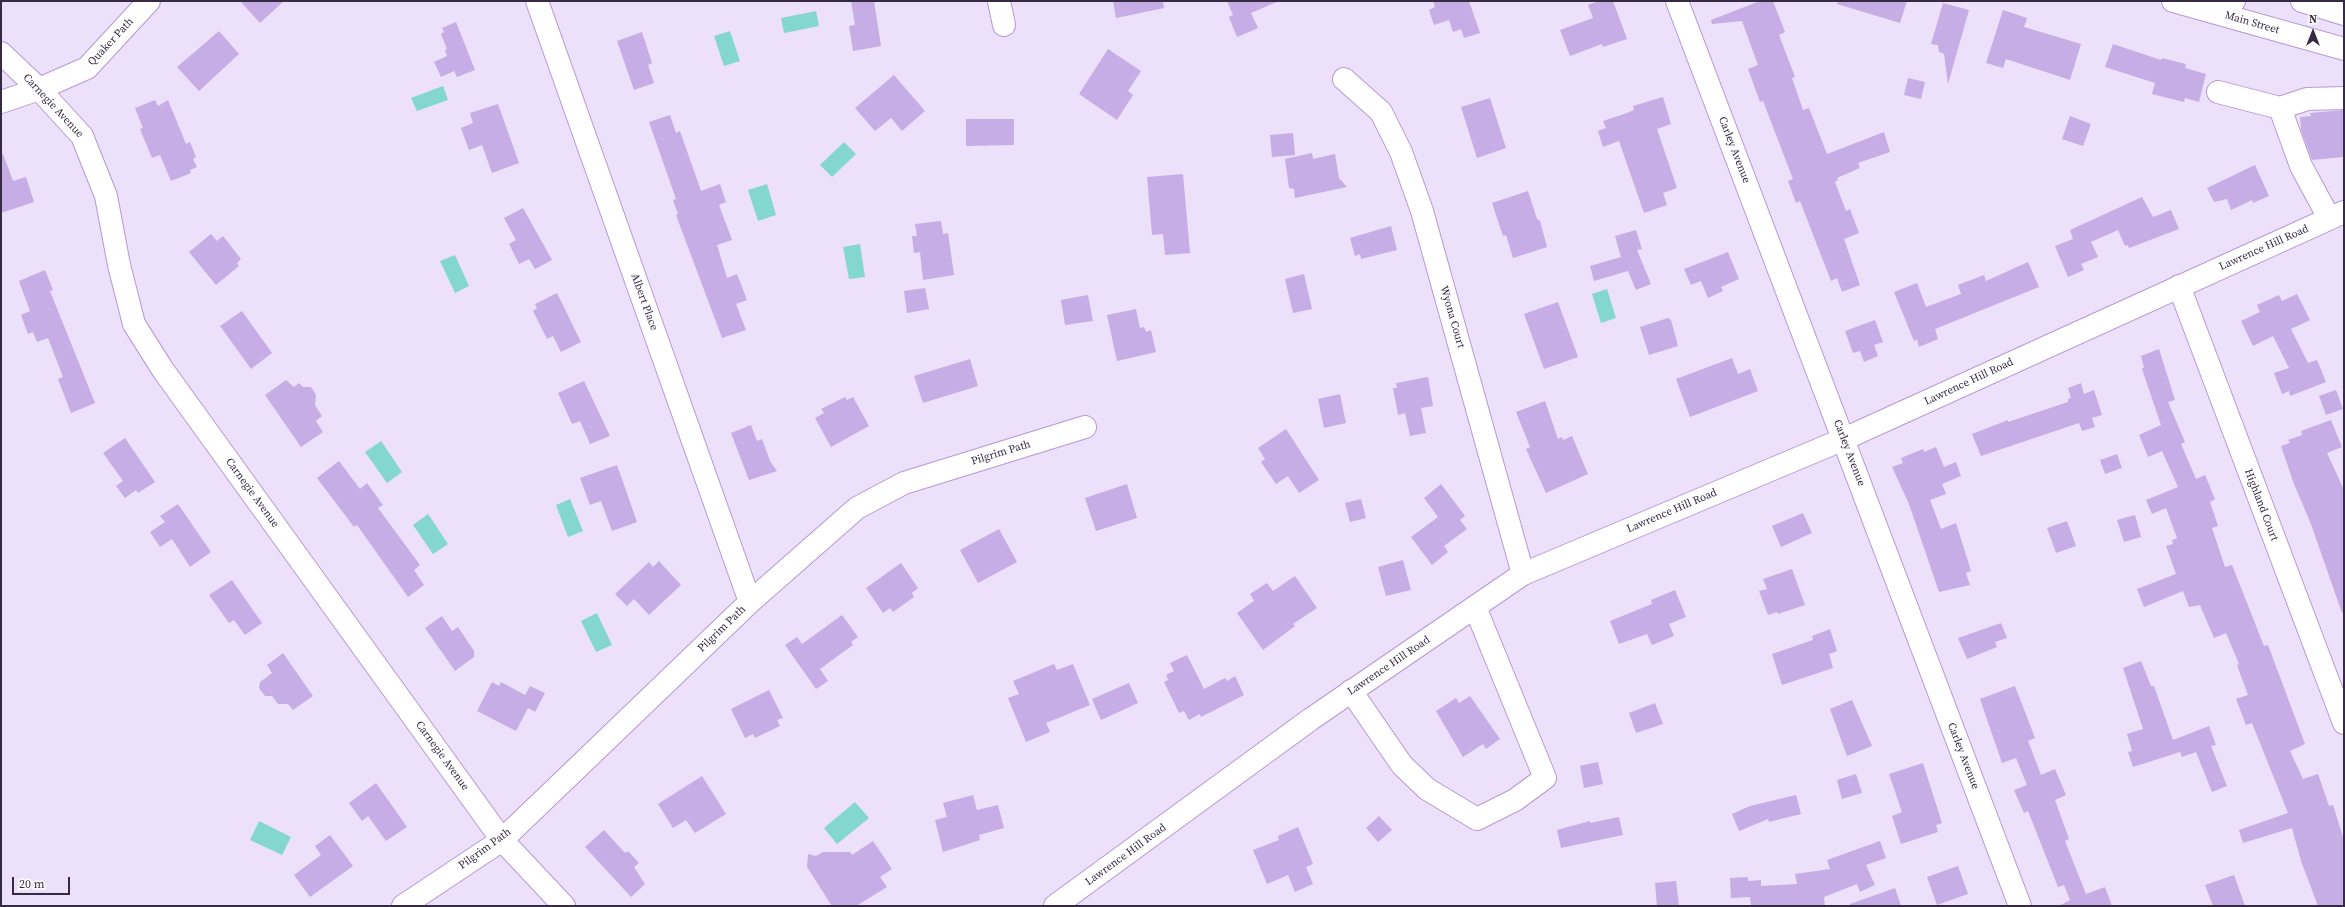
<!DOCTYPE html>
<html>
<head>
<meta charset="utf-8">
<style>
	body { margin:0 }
	#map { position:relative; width:2345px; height:907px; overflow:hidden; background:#ece0fa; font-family:"Source Serif 4",serif }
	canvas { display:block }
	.frame { position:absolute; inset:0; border:2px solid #372b44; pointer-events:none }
	.north { position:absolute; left:2293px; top:12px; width:40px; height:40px; -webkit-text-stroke:3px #fff; paint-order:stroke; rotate:0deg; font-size:11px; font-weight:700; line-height:16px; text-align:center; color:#372b44 }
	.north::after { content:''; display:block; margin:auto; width:14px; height:18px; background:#372b44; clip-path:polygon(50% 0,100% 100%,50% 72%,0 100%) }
	.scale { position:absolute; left:12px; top:877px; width:58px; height:18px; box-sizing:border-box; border:2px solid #372b44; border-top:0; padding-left:5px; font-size:12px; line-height:14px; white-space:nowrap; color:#372b44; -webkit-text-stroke:3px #fff; paint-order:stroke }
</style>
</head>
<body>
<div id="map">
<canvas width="2345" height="907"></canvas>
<div class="frame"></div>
<div class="north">N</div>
<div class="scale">20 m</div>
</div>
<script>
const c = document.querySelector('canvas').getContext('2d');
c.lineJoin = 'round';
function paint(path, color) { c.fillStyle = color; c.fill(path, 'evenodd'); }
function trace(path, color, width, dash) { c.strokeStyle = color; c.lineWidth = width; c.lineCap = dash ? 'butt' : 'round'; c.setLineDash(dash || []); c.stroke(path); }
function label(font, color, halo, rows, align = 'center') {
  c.font = font + ' "Source Serif 4",serif'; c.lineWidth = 3; c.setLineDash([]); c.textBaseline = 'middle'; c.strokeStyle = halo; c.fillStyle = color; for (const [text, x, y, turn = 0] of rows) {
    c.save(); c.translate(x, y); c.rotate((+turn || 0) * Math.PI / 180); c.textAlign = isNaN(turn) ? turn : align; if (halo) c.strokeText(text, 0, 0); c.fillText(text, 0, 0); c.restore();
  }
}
paint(new Path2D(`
	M816,11L819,26L784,33L781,18Z
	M730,31L740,61L724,66L714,36Z
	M443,86L448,100L417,111L411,98Z
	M844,142L856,154L832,177L820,165Z
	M767,184L776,215L758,221L748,190Z
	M860,244L865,277L849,279L843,247Z
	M455,255L469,286L455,293L440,261Z
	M1607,289L1616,318L1601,323L1592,294Z
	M381,441L402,472L387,483L365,452Z
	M570,499L583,531L568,537L556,505Z
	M428,514L448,544L433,554L413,525Z
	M597,613L612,645L596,652L581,621Z
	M855,802L869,818L837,844L824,828Z
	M259,821L291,837L282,855L250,840Z`), '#84d7ce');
paint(new Path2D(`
	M240,1H284L260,23Z
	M851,1H874L881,46L853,51L849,26L855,25Z
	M1113,1H1163L1164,8L1116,18Z
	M1227,1H1279L1251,13L1258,28L1237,37L1229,17L1233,15Z
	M1433,1H1469L1480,33L1464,38L1461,29L1453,32L1449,20L1434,25L1429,10L1435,7Z
	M1599,1H1613L1627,39L1603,47L1602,44L1570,56L1560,30L1593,18L1588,5Z
	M1760,1H1773L1785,32L1779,35L1795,77L1792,78L1803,110L1809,108L1827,154L1884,132L1890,152L1858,163L1860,168L1837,178L1838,180L1835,182L1846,211L1850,209L1859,233L1844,239L1860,285L1842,292L1837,278L1831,281L1800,201L1796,203L1788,181L1793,179L1763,101L1760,102L1748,69L1758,65L1742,21L1712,24L1711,20Z
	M1838,1H1907L1900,23L1837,4Z
	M1943,3L1969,10L1948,84L1944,54L1939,52L1938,45L1931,44Z
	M2003,10L2027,18L2024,27L2081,44L2070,80L2006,59L2003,68L1986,63Z
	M456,22L475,70L457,77L454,71L441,77L434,62L447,56L445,50L447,49L441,34L444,32L442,28Z
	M219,31L239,54L199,91L177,67Z
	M642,32L652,63L648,65L654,83L634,90L617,41Z
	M2113,44L2161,60L2162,58L2186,64L2185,68L2206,74L2199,102L2185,98L2184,102L2152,94L2155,83L2105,67Z
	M1108,49L1141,71L1128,91L1133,95L1117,120L1079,94Z
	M894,75L925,111L902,131L891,118L875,131L855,108Z
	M1908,78L1925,82L1921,99L1904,95Z
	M1663,97L1671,124L1657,129L1677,188L1663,193L1667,205L1644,213L1619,141L1603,147L1598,131L1606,128L1603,121L1627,113L1634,110L1633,106Z
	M1490,98L1506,148L1477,158L1461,107Z
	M155,100L158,106L168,100L186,144L190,142L196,157L193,159L197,167L190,170L191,173L171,181L160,155L152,158L140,129L143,128L135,108Z
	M498,104L519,163L492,173L482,145L469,150L461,128L473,123L470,113Z
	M2344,110V157L2312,160L2301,130L2300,117L2311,116L2310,113Z
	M670,115L676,133L680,131L701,191L720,184L726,202L719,205L732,240L717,245L727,278L737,274L747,300L736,304L746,330L722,338L676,215L678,214L673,200L676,199L649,122Z
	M2070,116L2091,124L2083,146L2062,139Z
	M966,119H1014V145L966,146Z
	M1293,133L1295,155L1272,157L1270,135Z
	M1312,153L1313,159L1335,154L1339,178L1347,187L1295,198L1294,189L1289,188L1285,159Z
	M1,154H3L13,181L26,177L34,202L1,213Z
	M2255,165L2269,196L2253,203L2252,200L2231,210L2227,199L2214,202L2207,188Z
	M1183,174L1190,253L1165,255L1163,234L1152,235L1147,177Z
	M1528,191L1537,219L1540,221L1547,247L1513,258L1506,235L1503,236L1492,203Z
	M2142,197L2153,217L2171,210L2179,229L2129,248L2128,245L2125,246L2118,230L2091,242L2098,257L2081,264L2084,270L2068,277L2055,246L2073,239L2070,230Z
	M523,208L552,260L535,269L529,259L519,264L509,244L516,240L504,218Z
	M941,221L943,234L948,233L954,275L923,280L920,252L914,253L912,236H917L915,224Z
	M1391,226L1397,250L1361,259L1360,254L1355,256L1350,238Z
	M1636,230L1642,249L1637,250L1651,284L1636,290L1628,271L1594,281L1590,266L1621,257L1615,236Z
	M211,234L217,241L223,236L241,259L237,263L239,266L216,285L189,252Z
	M1728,252L1739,279L1721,287L1723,291L1708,298L1701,281L1691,285L1684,269Z
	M2028,262L2039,287L1935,329L1938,339L1919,347L1917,339L1914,341L1894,292L1917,283L1926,307L1961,294L1958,285L1984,275L1986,281Z
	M45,270L53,290L50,291L95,403L71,413L58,379L63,377L48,338L37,342L33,332L28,334L21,315L30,311L19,281Z
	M1304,274L1312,309L1293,313L1285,279Z
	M925,288L929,309L907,313L904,291Z
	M557,293L581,342L561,352L553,336L547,339L533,311L537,308L535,304Z
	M2297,294L2310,320L2291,329L2308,363L2317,360L2326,382L2290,396L2289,391L2282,394L2274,373L2289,368L2273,336L2253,346L2241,321L2260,312L2257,305L2279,295L2282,301Z
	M1088,295L1093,321L1065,325L1061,300Z
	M1558,302L1578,357L1544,369L1524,314Z
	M1136,309L1140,328L1144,327L1146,332L1151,330L1156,352L1117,361L1107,315Z
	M242,311L272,353L251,369L220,326Z
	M1668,318L1671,320L1678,346L1649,355L1640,327Z
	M1875,320L1883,342L1874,345L1878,356L1864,362L1860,351L1853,353L1845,331Z
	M2159,349L2175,400L2168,402L2185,442L2181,444L2196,479L2205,475L2215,499L2210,502L2218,526L2212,528L2225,567L2232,565L2264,646L2268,645L2305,744L2290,751L2303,779L2318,774L2329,806L2333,805L2344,840V906H2318L2301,861L2292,828L2243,843L2239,830L2288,813L2252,723L2246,725L2236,699L2248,695L2237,665L2239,664L2226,633L2214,638L2200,605L2189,607L2183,591L2144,607L2137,589L2176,574L2166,546L2173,544L2172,540L2177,538L2166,508L2152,514L2146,500L2178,487L2162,451L2148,457L2139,435L2161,425L2142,369L2144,367L2141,356Z
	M1732,358L1738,374L1750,369L1758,391L1690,417L1676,379Z
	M970,359L978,386L923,403L914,376Z
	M1428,377L1433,406L1421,408L1426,433L1410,436L1405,413L1398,415L1393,388H1397L1396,383Z
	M286,380L294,387L299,383L303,387H311L316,395L315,405L322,416L316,421L323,432L301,447L265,395Z
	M584,381L610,436L590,444L580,421L572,424L558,393Z
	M2081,383L2084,394L2094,390L2102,415L2092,418L2095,427L2082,431L2079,423L1981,456L1972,434L2008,420V422L2068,402V399L2071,398L2068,388Z
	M2336,390L2343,409L2326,415L2319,396Z
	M1340,394L1346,423L1324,428L1318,399Z
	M845,397L847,400L853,397L869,426L831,447L815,418L824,413L821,409Z
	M1545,401L1558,439L1562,437L1563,440L1572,436L1588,474L1546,493L1526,449L1530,447L1516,412Z
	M2331,420L2342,447L2327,453L2344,490V613H2342L2311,524L2294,484L2281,446L2290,443L2288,440L2302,435L2301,431Z
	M751,425L757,441L762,439L770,461L777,471L749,480L731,433Z
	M1286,429L1319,480L1299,493L1288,476L1276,484L1261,462L1265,459L1258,448Z
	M125,438L155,482L138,493L136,490L125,498L116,486L123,481L103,453Z
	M1936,447L1944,467L1956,462L1961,476L1942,484L1946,494L1930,500L1941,529L1956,523L1971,571L1966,573L1970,585L1939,592L1909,504L1892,467L1903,463L1901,458L1923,449L1924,452Z
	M2117,454L2122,468L2105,474L2100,460Z
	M339,461L360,489L367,483L383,505L378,508L420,565L414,570L424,585L408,597L357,525L354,527L317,478Z
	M617,465L637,522L612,531L601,501L590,505L580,478Z
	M1127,484L1137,518L1096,531L1085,498Z
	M1441,484L1465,516L1460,520L1467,529L1444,546L1448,552L1432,565L1411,537L1438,517L1424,498Z
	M1361,499L1366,518L1350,522L1345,503Z
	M178,504L211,552L190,567L172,539L160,547L150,532L165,522L160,516Z
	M1803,513L1812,533L1781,547L1772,526Z
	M2135,515L2141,537L2124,542L2117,520Z
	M2067,521L2076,546L2056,553L2047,528Z
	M999,529L1017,562L978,583L960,550Z
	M1403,560L1411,590L1386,596L1378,567Z
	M659,561L681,585L649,615L634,599L627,606L615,594L649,562L653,567Z
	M901,563L918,588L912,593L914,597L893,612L890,608L883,613L866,588Z
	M1792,569L1805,605L1778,614L1777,612L1768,615L1759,591L1767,589L1763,579Z
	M1295,576L1317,608L1293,624L1295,626L1263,650L1237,613L1254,601L1250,594L1267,583L1273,591Z
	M232,580L262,623L245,635L234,620L229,623L209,595Z
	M1675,590L1686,617L1669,624L1674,636L1652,645L1647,634L1619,644L1610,621L1652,604L1651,600Z
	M842,615L858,637L851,642L853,645L820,669L828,681L816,689L785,645L797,637L802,644Z
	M442,616L452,631L458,627L474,651V657L455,671L425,628Z
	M2001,623L2007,638L1995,642L1997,647L1967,659L1958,638Z
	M1830,629L1837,651L1829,654L1833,668L1782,685L1772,654L1813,640L1812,636Z
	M283,653L313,696L293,710L288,704H278L272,696H265L259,688L260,682L272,673L267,665Z
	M1187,655L1204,689L1225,678L1227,681L1235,676L1244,695L1201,717L1200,714L1189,720L1184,711L1179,713L1164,682L1168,680L1166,675L1174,671L1170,663Z
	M2141,661L2151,686H2154L2173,740L2209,726L2216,745L2211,746L2227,786L2212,792L2196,752L2182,757L2180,752L2133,767L2128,752L2132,751L2127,734L2143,729L2123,668Z
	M1054,664L1057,670L1073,664L1090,705L1046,723L1050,732L1026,742L1008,698L1019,694L1013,681Z
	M492,682L499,686L501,682L525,695L530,686L545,693L535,712L528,708L516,731L477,711Z
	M1129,683L1138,703L1101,720L1092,699Z
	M2015,686L2035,738L2028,741L2041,775L2055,769L2066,795L2055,800L2069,839L2065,841L2086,894L2105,887L2112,906H2059L2070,900L2064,885L2058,887L2028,811L2024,813L2014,790L2027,785L2016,758L2002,763L1980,699Z
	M769,690L783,718L777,720L780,726L755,738L753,734L745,738L731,709Z
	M1470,696L1500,739L1486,749L1483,744L1463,757L1436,711L1456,698L1459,703Z
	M1852,700L1872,746L1847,756L1830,709Z
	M1655,703L1663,724L1636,733L1629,713Z
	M1598,762L1603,784L1584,788L1580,766Z
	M1923,763L1942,823L1936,825L1938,832L1901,844L1892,816L1902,812L1889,774Z
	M1856,774L1862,793L1842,799L1837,780Z
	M702,776L726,814L695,833L686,820L673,828L658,804Z
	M376,783L407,827L386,841L368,816L362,821L349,803Z
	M973,795L977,810L998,805L1004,828L979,835L980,840L943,852L935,820L947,817L943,803Z
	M1796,795L1801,814L1769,822L1768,819L1739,831L1732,814L1750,806Z
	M1379,816L1392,830L1378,842L1366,828Z
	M1619,817L1623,835L1561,848L1557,830L1590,821V823Z
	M1298,827L1313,864L1306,867L1313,884L1295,892L1288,875L1267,884L1253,850L1279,840L1278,836Z
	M604,830L625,853L628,851L639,863L634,867L645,884L631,897L585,847Z
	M330,835L353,866L310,897L294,875L321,855L315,846Z
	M873,841L892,869L880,877L887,887L856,906H832L807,867L808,854L816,856L823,852H850L852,855Z
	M1880,841L1886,858L1866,865L1875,885L1860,892L1857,884L1824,897L1825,906H1751L1750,897L1731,898L1730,878L1748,877V881L1761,880V886L1797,884L1795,874L1830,869L1827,860Z
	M1958,866L1968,894L1937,905L1927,877Z
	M2234,875L2245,906H2213L2205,885Z
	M1676,881L1679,906H1657L1655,883Z
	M1895,888L1901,906H1850V904Z`), '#c7ade5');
const minor = new Path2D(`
	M537,1L750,602
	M999,1L1004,25
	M1677,1L2020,906
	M2302,1L2344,14
	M2206,10L2234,1
	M1,53L39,89L82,136L106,196L119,265L134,324L163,370L502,840L564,906
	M1344,79L1381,112L1401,152L1422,211L1523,574
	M2218,92L2280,108
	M1,102L39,89L87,68L149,1
	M2329,218L2301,166L2280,108L2307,99L2344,98
	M2179,286L2344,723
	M1351,691L1402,765L1427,789L1477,819L1515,800L1545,778L1475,607
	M403,906L502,840L750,602L857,508L904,483L1085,427`);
const major = new Path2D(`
	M2173,1L2344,49
	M1055,906L1311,719L1523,574L1844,439L2344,212`);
trace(minor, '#b699d5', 24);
trace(major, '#b699d5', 24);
trace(minor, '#fff', 22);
trace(major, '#fff', 22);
label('11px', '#372b44', '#fff', [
	["Main Street",2252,23,16],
	["Quaker Path",111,42,-47],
	["Carnegie Avenue",53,106,47],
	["Carley Avenue",1734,150,69],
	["Lawrence Hill Road",2264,248,-24],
	["Albert Place",644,302,70],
	["Wyona Court",1452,317,74],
	["Lawrence Hill Road",1969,382,-25],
	["Pilgrim Path",1001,453,-17],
	["Carley Avenue",1849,453,69],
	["Carnegie Avenue",252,493,54],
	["Highland Court",2261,505,69],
	["Lawrence Hill Road",1672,511,-23],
	["Pilgrim Path",722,629,-44],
	["Lawrence Hill Road",1389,666,-34],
	["Carnegie Avenue",442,756,54],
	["Carley Avenue",1963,756,69],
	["Pilgrim Path",485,849,-36],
	["Lawrence Hill Road",1126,855,-36]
]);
</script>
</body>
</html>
